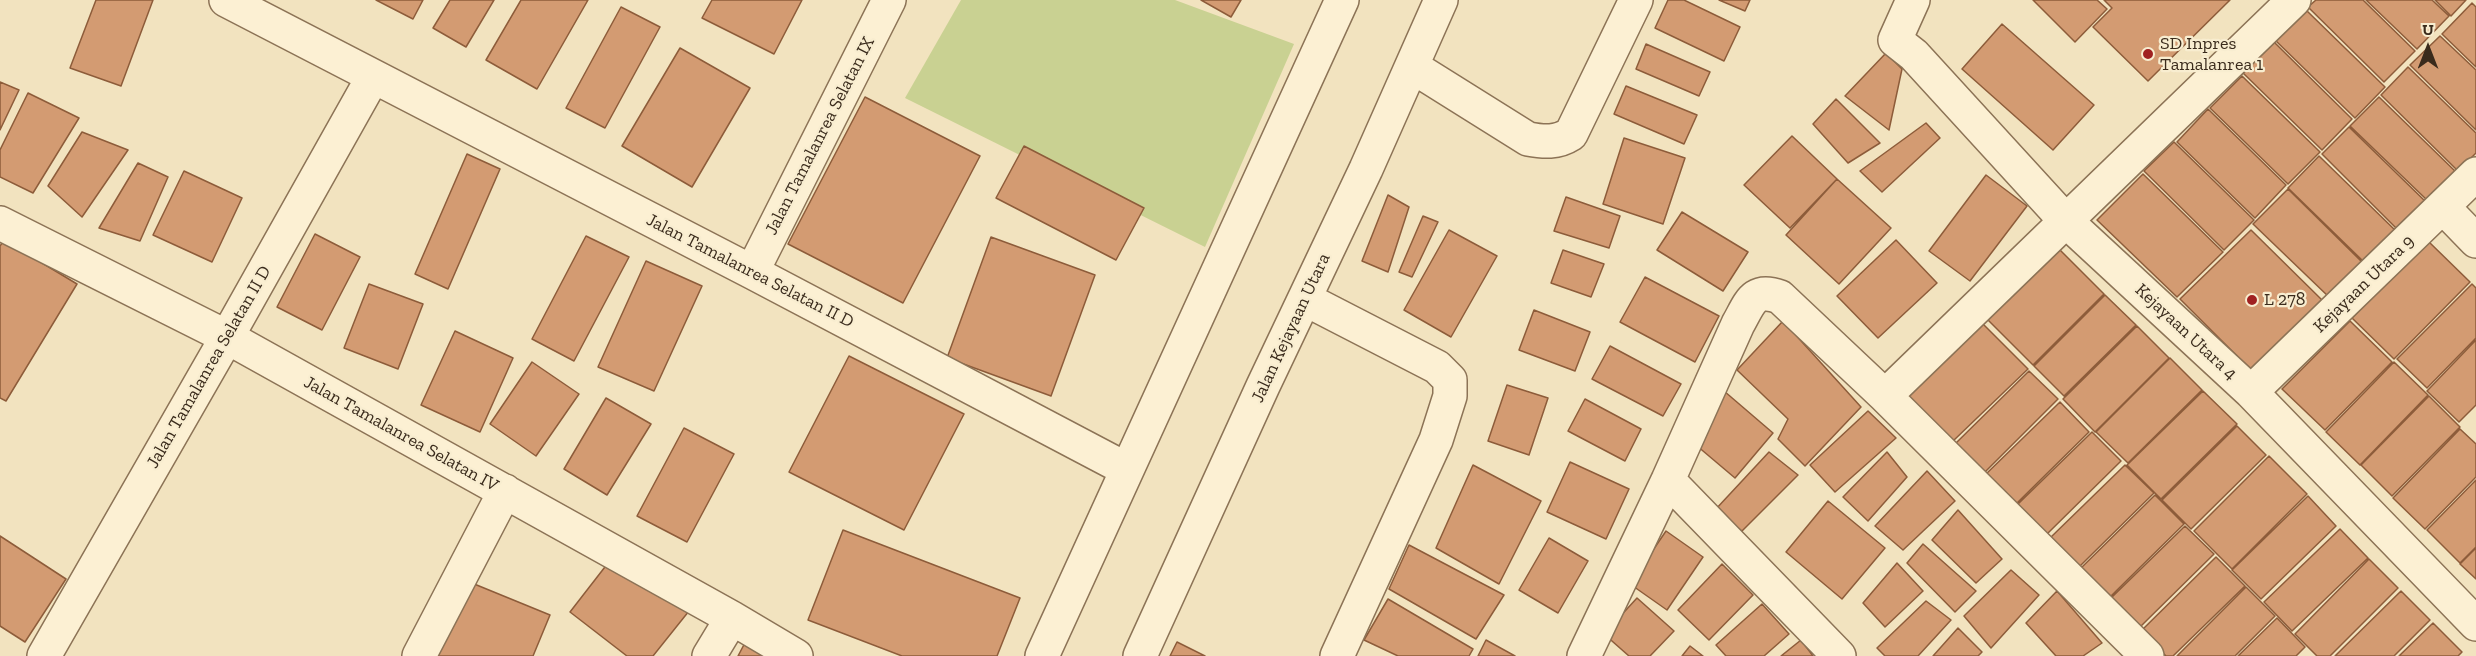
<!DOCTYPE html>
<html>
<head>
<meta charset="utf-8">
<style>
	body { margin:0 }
	#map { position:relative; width:2476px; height:656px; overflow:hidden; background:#f2e3bf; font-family:"Zilla Slab",serif }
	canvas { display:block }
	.north { position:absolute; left:2398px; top:18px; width:60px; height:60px; -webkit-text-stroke:4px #f8edd0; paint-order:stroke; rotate:0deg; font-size:16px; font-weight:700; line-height:24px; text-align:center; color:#3a2b1c }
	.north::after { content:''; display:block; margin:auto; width:21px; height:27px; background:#3a2b1c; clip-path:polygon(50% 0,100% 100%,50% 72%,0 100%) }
</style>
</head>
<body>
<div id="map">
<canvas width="2476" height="656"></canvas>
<div class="north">U</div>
</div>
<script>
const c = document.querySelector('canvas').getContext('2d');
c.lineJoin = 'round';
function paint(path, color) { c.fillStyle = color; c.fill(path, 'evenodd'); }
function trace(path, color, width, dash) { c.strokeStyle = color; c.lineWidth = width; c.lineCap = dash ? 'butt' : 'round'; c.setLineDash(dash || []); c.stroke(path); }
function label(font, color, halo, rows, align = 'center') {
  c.font = font + ' "Zilla Slab",serif'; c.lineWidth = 4.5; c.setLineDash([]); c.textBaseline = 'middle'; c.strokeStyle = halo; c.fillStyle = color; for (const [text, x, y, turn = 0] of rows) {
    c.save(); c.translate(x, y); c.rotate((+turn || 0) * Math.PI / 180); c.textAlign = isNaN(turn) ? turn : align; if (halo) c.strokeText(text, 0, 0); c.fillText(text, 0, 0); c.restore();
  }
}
paint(new Path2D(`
	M961,0H1175L1294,44L1205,247L905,98Z`), '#c9d192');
const building = new Path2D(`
	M96,0H153L121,86L70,68Z
	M376,0H423L413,19Z
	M450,0H494L466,47L433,28Z
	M521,0H588L537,89L486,60Z
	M712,0H802L774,54L702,18Z
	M1201,0H1241L1231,17Z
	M1668,0H1684L1740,27L1724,61L1655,28Z
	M1719,0H1750L1745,11Z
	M2033,0H2097L2107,9L2075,42Z
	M2104,0H2230L2148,81L2093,27L2112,8Z
	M2316,0H2363L2415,51L2384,82L2308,7Z
	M2366,0H2432L2449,16L2417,49Z
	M2435,0H2466L2451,16Z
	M2472,3L2476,7V67L2442,34Z
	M621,7L660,27L605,128L566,108Z
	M2306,10L2385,87L2355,118L2275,40Z
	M2002,24L2094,105L2053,150L1962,69Z
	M2440,36L2476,70V130L2410,65Z
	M2274,42L2352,119L2322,150L2243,73Z
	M1646,44L1710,72L1699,96L1636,69Z
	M680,48L750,88L692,187L622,146Z
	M1886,53L1902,69L1889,130L1845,96Z
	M2408,67L2476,133V153L2458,171L2381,95Z
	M2242,76L2320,152L2288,184L2210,108Z
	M0,82L19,90L0,130Z
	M1626,86L1697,115L1684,144L1614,114Z
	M28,93L79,118L33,193L0,177V150Z
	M865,97L980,156L903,303L788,244Z
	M2379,97L2456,172L2428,201L2350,126Z
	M1836,99L1880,143L1848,163L1813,124Z
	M2208,109L2286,185L2255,218L2177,142Z
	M1926,123L1940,138L1882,192L1860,171Z
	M2349,127L2426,202L2398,230L2322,154Z
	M82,132L128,150L82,217L48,186Z
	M1792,136L1837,179L1790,228L1744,185Z
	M1624,138L1685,158L1663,224L1603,204Z
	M2174,142L2254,220L2224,250L2144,171Z
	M1024,146L1144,208L1116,260L996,198Z
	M467,154L500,169L448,289L415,274Z
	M2319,156L2397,232L2365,263L2288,188Z
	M138,163L168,177L140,241L99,228Z
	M184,171L242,198L212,262L153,235Z
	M2143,174L2223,252L2177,297L2097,220Z
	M1986,175L2027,206L1970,281L1929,251Z
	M1837,179L1891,228L1839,284L1786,235Z
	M2288,189L2364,264L2330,298L2253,224Z
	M1388,195L1409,207L1388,272L1362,261Z
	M1566,197L1620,216L1609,248L1554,231Z
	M1682,212L1748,252L1723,291L1657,250Z
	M1423,216L1438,222L1412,277L1399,272Z
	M1449,230L1497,256L1451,337L1404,310Z
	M2251,230L2323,301L2252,371L2180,299Z
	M315,234L360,257L322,330L277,307Z
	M586,236L629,257L574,361L532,339Z
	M991,237L1095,275L1051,396L947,358Z
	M4,240L77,284L6,401L0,398V246Z
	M1896,240L1937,283L1878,338L1837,296Z
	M2428,241L2470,282L2394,359L2352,318Z
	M2055,245L2104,294L2033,365L1983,315Z
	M1563,250L1604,264L1591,297L1551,283Z
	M646,261L702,286L654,391L598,367Z
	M1645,277L1719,316L1695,362L1620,322Z
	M369,284L423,304L398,369L344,348Z
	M2472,284L2476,288V338L2427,388L2397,359Z
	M2105,295L2136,325L2064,396L2034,366Z
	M1534,310L1590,332L1575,371L1519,350Z
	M1783,321L1861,407L1805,466L1778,439L1788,419L1737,370Z
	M2350,321L2392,362L2325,430L2282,389Z
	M1981,322L2028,369L1952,442L1906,395Z
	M2137,326L2169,358L2095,432L2063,399Z
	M455,331L513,358L480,432L421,405Z
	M2476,340V405L2459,422L2427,391Z
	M1610,346L1681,384L1663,416L1592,379Z
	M849,356L964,414L904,530L789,472Z
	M2170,358L2202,390L2128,463L2096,432Z
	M532,362L579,394L536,456L490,424Z
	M2394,362L2428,395L2360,465L2326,432Z
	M2029,371L2058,399L1984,473L1955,444Z
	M1507,385L1548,398L1529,455L1488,441Z
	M1724,391L1773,433L1735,478L1690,440Z
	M2203,391L2237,424L2161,499L2127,465Z
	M2429,396L2460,427L2392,496L2361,465Z
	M606,398L651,424L607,495L564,469Z
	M1585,399L1641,429L1625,461L1568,431Z
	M2060,402L2089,432L2015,505L1985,475Z
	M1868,411L1896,438L1835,492L1810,465Z
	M2237,426L2266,455L2191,529L2162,500Z
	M684,428L734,454L687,542L637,516Z
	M2460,429L2476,444V477L2425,529L2393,498Z
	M2092,432L2121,461L2046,535L2017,505Z
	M1769,452L1798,475L1742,531L1715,510Z
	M1887,452L1907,477L1868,521L1843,497Z
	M2269,456L2307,494L2232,569L2194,531Z
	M1570,462L1629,489L1606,539L1547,512Z
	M1473,465L1541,501L1499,584L1436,548Z
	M2125,465L2154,493L2079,567L2050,538Z
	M1927,471L1955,501L1903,550L1875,526Z
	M2476,480V547L2460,563L2427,530Z
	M2155,495L2184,524L2109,598L2080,569Z
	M2308,496L2336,526L2261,599L2232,570Z
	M1828,501L1885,548L1842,599L1786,552Z
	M1958,510L2002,559L1976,583L1932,540Z
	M2185,526L2214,554L2139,628L2110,599Z
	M2340,529L2368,558L2292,631L2264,602Z
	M843,530L1020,598L997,656H902L808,620Z
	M1666,531L1703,557L1667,610L1630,584Z
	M0,536L66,579L25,642L0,626Z
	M1549,538L1588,561L1558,613L1519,590Z
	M1923,544L1976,591L1955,612L1907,563Z
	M1409,545L1504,595L1476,639L1389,589Z
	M2476,548V579L2460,564Z
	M615,554L689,611L653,656H627L570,612Z
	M2216,557L2245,586L2173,656H2166L2141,631Z
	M2369,559L2398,588L2330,656H2317L2295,634Z
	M1897,563L1923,591L1885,627L1863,603Z
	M1722,564L1753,595L1709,640L1678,610Z
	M2011,570L2039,595L1991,648L1964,616Z
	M462,579L550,615L533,656H430Z
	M2246,587L2275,616L2235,656H2177Z
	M2057,591L2102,643L2083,656H2056L2026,623Z
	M2401,591L2430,620L2394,656H2335Z
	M1637,598L1674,631L1650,656H1629L1604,634Z
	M1388,599L1473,649L1469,656H1398L1364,640Z
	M1926,601L1951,620L1918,656H1885L1877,648Z
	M1762,604L1789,634L1764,656H1726L1716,645Z
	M2277,618L2305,647L2296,656H2238Z
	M2433,623L2462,652L2458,656H2399Z
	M1958,628L1982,652L1978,656H1933Z
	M748,637L783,656H738Z
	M1486,640L1515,656H1478Z
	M1801,640L1813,656H1781Z
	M1177,642L1205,656H1170Z
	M1690,646L1703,656H1682Z`);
paint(building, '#d39b72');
trace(building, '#8d5c3a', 1.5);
const minor = new Path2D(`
	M226,0L752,272L1126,469
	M1913,0L1895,40L1914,55L2065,220L2251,392L2476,624
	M1413,67L1528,139C1544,142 1557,143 1571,134L1636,0
	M2443,207L2476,241
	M0,223L227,337L732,618L796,656
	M752,272L889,0
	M1305,299L1437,367L1450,380V396L1436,440L1337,656
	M2251,392L2476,174
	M1668,480L1839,656
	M44,656L227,337L373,77
	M419,656L505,491
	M709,656L732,618
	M1042,656L1342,0
	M1140,656L1263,386L1366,169L1441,0
	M1584,656L1668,480L1738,324C1750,303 1753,287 1780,297L1885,396
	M2147,656L1885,396L2294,0`);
trace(minor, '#8c7356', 36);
trace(minor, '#fcf0d3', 33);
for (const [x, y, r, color] of [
	[2148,54,6,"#a02121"],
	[2252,300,6,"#a02121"]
]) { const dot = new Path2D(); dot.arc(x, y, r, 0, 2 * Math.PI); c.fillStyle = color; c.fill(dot); trace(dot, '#f8edd0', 2); }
label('18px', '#3a2b1c', '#f8edd0', [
	["SD Inpres",2160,44],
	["Tamalanrea 1",2160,65],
	["L 278",2264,300]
], 'left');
label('18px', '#3a2b1c', '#f8edd0', [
	["Jalan Tamalanrea Selatan IX",820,136,-63],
	["Jalan Tamalanrea Selatan II D",750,271,27],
	["Kejayaan Utara 9",2364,284,-44],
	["Jalan Kejayaan Utara",1291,328,-65],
	["Kejayaan Utara 4",2186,332,43],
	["Jalan Tamalanrea Selatan II D",209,367,-60],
	["Jalan Tamalanrea Selatan IV",401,434,29]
]);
</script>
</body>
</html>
